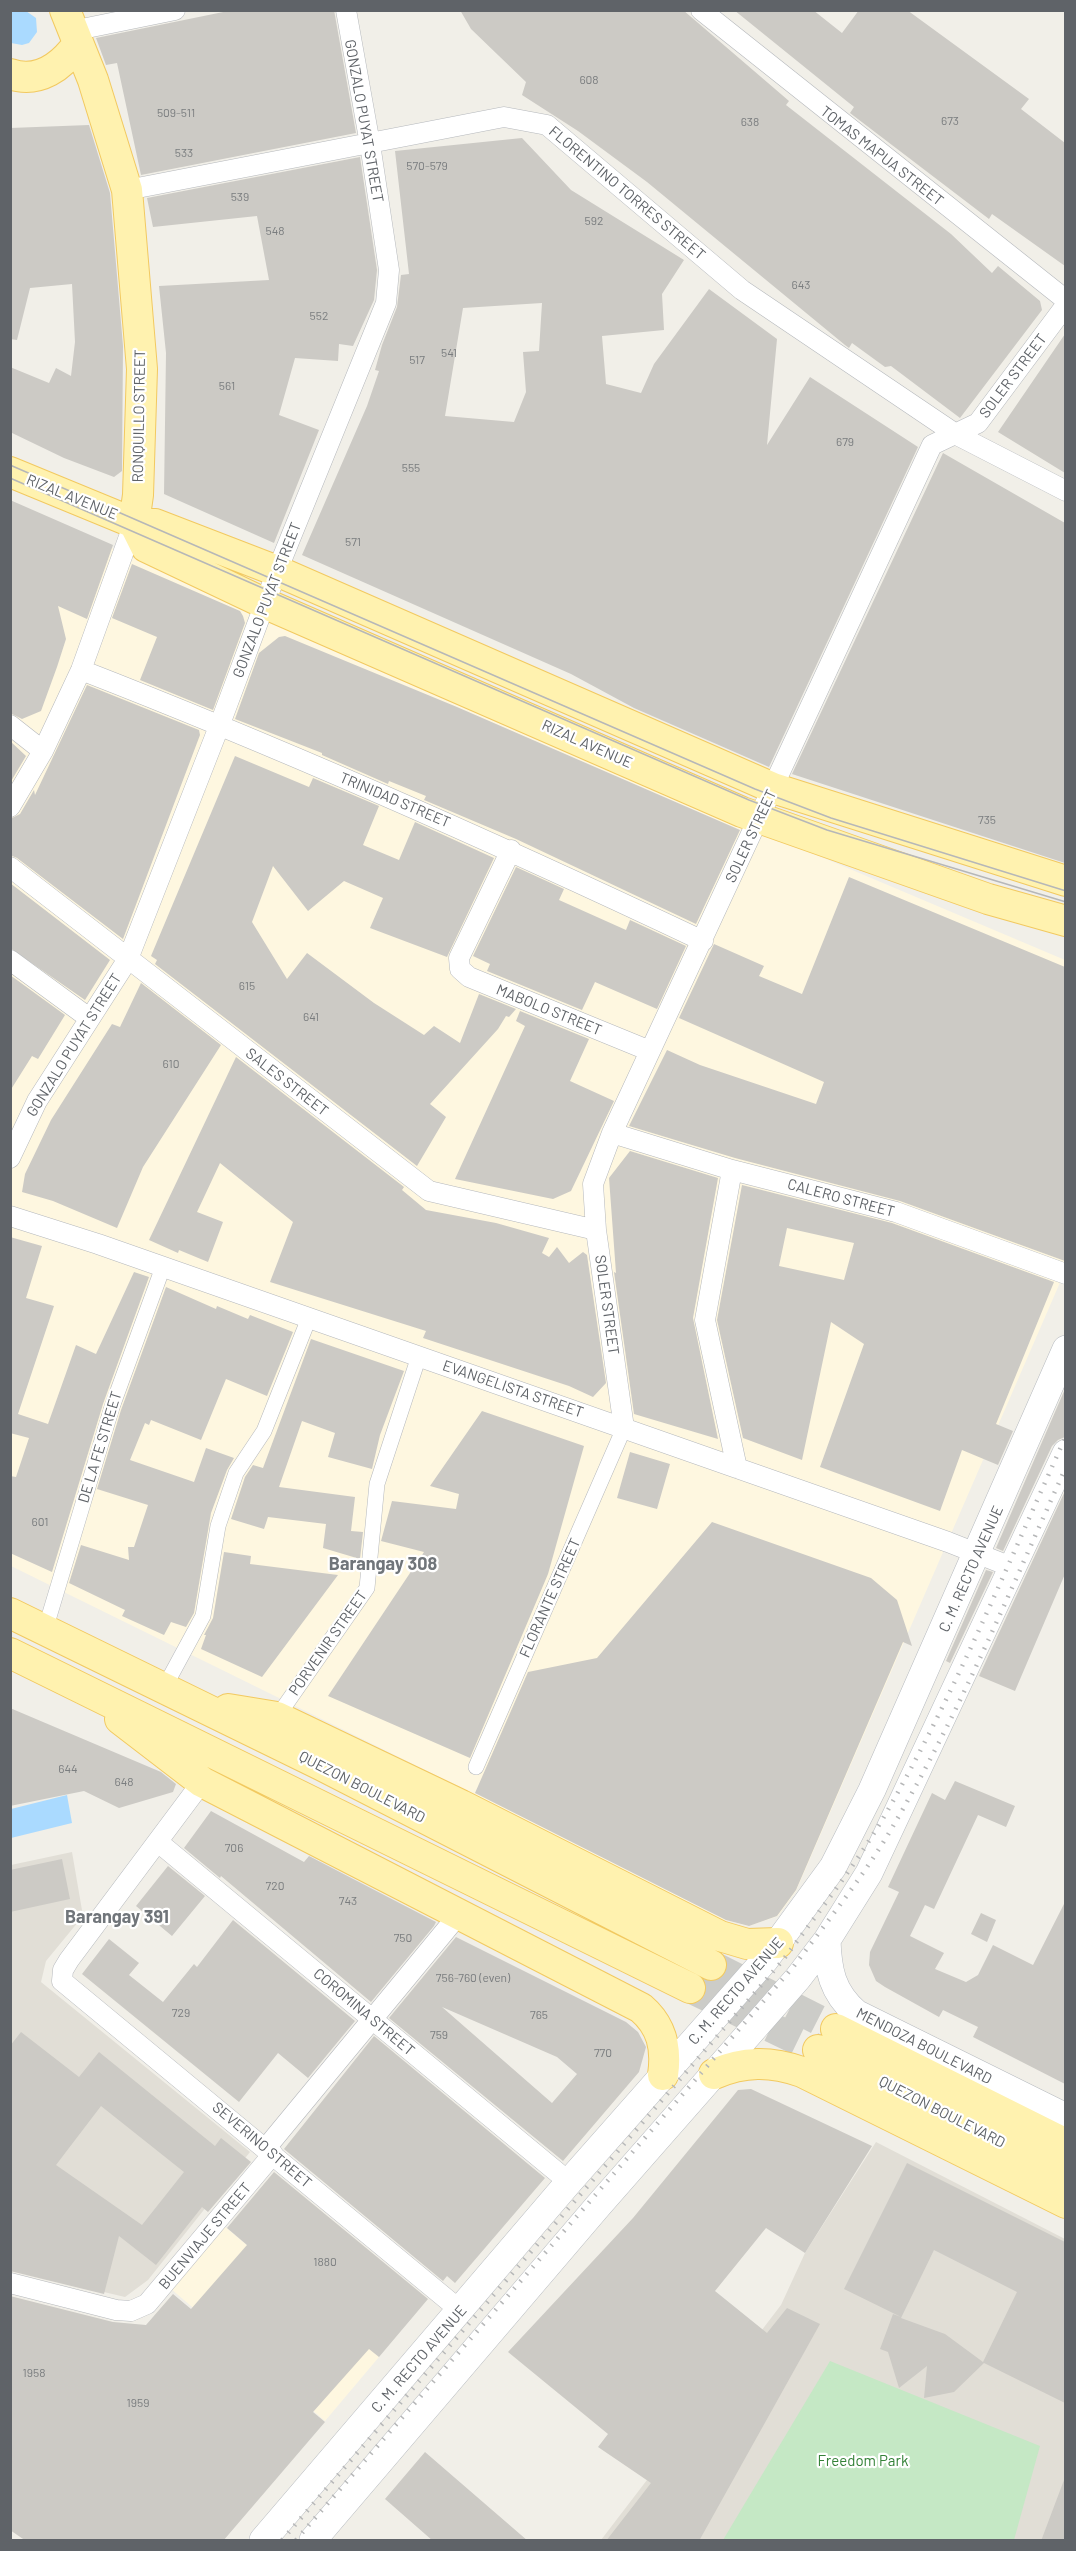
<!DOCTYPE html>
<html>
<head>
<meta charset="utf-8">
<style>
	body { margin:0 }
	#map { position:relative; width:1076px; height:2551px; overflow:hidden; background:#f1efe8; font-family:Barlow,sans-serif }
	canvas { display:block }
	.frame { position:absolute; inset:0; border:12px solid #5f6368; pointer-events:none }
</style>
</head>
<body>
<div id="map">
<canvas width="1076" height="2551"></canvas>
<div class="frame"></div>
</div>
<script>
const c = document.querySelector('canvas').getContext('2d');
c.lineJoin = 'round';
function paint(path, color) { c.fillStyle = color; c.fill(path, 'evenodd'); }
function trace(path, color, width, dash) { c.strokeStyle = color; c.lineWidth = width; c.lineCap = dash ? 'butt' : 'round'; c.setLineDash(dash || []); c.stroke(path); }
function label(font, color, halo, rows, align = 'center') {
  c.font = font + ' Barlow,sans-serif'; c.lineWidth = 4.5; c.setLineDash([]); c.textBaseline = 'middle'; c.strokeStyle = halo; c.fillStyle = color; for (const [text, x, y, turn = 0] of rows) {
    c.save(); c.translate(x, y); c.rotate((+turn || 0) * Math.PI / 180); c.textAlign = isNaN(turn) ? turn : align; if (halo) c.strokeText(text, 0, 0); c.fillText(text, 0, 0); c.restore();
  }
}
paint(new Path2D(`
	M11,504L760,831L1065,960V1271L796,1891L778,1916L749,1926L720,1919L474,1794L11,1566Z
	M223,2225L379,2357L325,2421L170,2288Z`), '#fef7e0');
paint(new Path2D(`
	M72,1852L83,1916L46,1961L41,1982L250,2152L148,2280L125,2297L11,2270V1865Z
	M876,2142L1065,2239V2540H601L781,2305L805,2253Z`), '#e1ded6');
paint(new Path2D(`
	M830,2361L1040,2446L1014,2540H723Z`), '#c5e8c5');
paint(new Path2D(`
	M26,11L36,18L37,32L29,43L22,45L11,43V12Z
	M67,1795L72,1823L11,1838V1809Z`), '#aadaff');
paint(new Path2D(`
	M233,10H334L356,133L141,175L117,63L106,65L96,38Z
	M460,10H683L789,101L786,105L951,234L992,273L998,266L1040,301L1042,310L960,418L891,366L885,367L852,343L849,348L845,345L647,182L578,131L522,95L526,82L471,29Z
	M734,10H813L842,33L859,10H907L1029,99L1021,109L1065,143V266L992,214L989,219L850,113L854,107Z
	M89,125L110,193L123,346L122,471L114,477L64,458L10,432V367L49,383L56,368L71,376L75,342L72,284L30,288L17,340L10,339V128Z
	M522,138L571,190L684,260L662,294L664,330L602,336L606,384L641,393L654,364L709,289L777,339L767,445L810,377L918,447L769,767L634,708L571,674L302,555L367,406L379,371L375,370L382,345L397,307L401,275L409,274L395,151ZM542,303L539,351L523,352L526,392L514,422L445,416L463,308Z
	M360,157L377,270L374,300L353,346L339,344L338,361L295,358L279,415L319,430L274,543L164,494L166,353L159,286L269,280L257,216L153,227L147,198Z
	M1065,334V473L998,432Z
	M943,453L1065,523V863L792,774Z
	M10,500L113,545L87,619L58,606L66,639L57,667L41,711L22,719L10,713Z
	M132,564L240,611L243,616L245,623L213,710L140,680L157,637L112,618Z
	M285,636L457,707L740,830L696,924L516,839L424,800L426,796L389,781L388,784L322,755V753L235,719L259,653L279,637Z
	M87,685L199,730L200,735L123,939L17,858L10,855V819L20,814L34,790L35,795Z
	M10,741L26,756L10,783Z
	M235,756L309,787L313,778L379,806L363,845L399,860L415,822L494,858L447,957L370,928L383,898L344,881L308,911L273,866L252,922L287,979L307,953L374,1003L424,1035L434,1026L460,1043L479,994L516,1009L509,1017L506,1016L498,1029L430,1104L446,1117L417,1166L155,964L157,960L151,956Z
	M516,867L564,889L559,900L626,930L630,920L686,946L657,1009L595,982L582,1010L487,971L490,964L473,956Z
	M849,877L1065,967V1261L900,1201L735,1158L629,1126L667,1050L700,1065L816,1104L824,1082L679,1018L714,944L764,966L759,976L802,994Z
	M10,883L110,960L85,1000L10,948Z
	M10,975L65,1015L38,1059L32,1056L10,1091Z
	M141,983L221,1045L143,1167L117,1228L53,1201L22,1192L25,1174L51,1120L112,1024L120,1027Z
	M520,1011L589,1039L570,1081L614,1101L571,1191L553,1199L455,1179L525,1026L516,1021Z
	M236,1057L404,1187L402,1190L426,1210L496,1223L549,1238L542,1253L549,1257L557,1247L569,1263L583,1252L587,1255L606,1383L593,1397L569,1386L423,1338L426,1331L270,1282L293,1222L220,1163L197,1212L223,1222L208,1262L179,1250L178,1253L149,1240Z
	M630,1151L718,1178L693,1318L718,1439L634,1414L614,1272L616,1273L609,1178Z
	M742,1185L892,1223L1054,1282L996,1424L1013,1431L998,1465L962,1450L940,1511L820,1467L864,1344L831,1322L802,1460L743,1438L717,1320ZM787,1228L854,1243L844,1280L779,1266Z
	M10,1237L42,1246L26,1298L54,1306L18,1414L48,1424L76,1345L96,1354L134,1272L149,1277L103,1404L52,1572L10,1553V1476L16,1477L29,1438L10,1433Z
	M166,1287L216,1309L217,1306L248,1319L250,1315L293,1332L267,1396L226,1379L201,1440L151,1420L149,1425L145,1423L130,1460L194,1482L206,1448L234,1458L227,1470L211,1513L194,1613L186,1627L171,1622L164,1635L122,1616L125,1610L69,1583L81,1545L129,1560L128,1547H134L148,1505L97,1489L121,1410Z
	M311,1339L404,1371L380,1435L372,1469L328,1457L335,1433L302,1421L279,1487L355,1497L351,1531L363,1532L360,1559L323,1548L326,1524L268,1517L264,1529L231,1519L245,1477L253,1465L263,1468Z
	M1065,1389V1437L1058,1440L1052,1446L1003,1551L996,1548Z
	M482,1411L584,1446L548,1574L470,1758L328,1696L424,1552L381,1541L392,1501L456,1509L459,1494L430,1486Z
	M630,1452L670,1464L657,1509L617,1498Z
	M1065,1491V1574L1015,1691L979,1676Z
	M712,1522L871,1578L897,1600L912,1646L903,1642L796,1890L777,1916L749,1926L726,1920L475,1793L528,1672L597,1658Z
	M224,1552L251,1556L250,1564L338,1575L262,1677L201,1649L206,1635H204L213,1618Z
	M986,1570L993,1572L950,1663L946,1661Z
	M10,1708L161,1772L176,1784L173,1792L119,1808L84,1791L10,1806Z
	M955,1781L1015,1806L1006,1827L978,1815L934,1909L925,1905L910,1936L944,1953L935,1969L966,1982L978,1975L993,1945L1033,1965L1065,1902V2084L973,2037L978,2027L943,2010L939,2017L885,1987L876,1981L869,1965L870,1952L899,1892L888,1887L932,1793L945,1800Z
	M211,1811L304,1862L309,1856L436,1922L434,1926L371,2002L221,1876L220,1878L184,1848Z
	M62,1859L70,1899L10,1912V1870Z
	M168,1866L205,1896L172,1936L136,1906Z
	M981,1913L996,1920L987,1942L971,1934Z
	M233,1920L355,2021L308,2078L278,2053L239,2102L82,1974L109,1939L139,1963L129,1975L163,2002L194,1964L197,1967Z
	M456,1937L626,2022L638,2032L646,2047L639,2072L563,2161L389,2018ZM442,2007L557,2057L577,2074L552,2103Z
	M21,2032L79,2077L99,2052L215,2146L221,2138L251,2162L208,2212L202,2207L156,2265L119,2236L104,2294L10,2271V2046ZM101,2106L184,2172L142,2225L56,2165Z
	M374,2036L545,2178L455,2283L447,2276L443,2281L284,2149Z
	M751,2089L872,2146L805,2253L766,2228L715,2291L767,2333L787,2308L820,2324L699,2541H606L651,2483L598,2447L608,2434L508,2352L633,2218L738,2090Z
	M907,2163L1065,2242V2403L984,2363L954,2392L924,2398L927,2366L899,2388L888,2352L880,2349L893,2314L901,2317L844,2289ZM934,2250L1017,2292L983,2362L945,2334L901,2318Z
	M274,2172L428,2299L379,2357L369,2349L313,2412L325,2422L223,2541H26L10,2530V2296L113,2322L146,2325L173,2294L191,2309L247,2245L227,2228Z
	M425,2452L528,2541H433L385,2499Z
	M1064,2480L1065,2541H1041Z`), '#cccac5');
trace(new Path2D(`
	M711,1965L836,2029
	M690,1988L818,2050`), '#ccccc8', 30, [30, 15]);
const pedestrian = new Path2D(`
	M45,1630L112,1407L163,1267
	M164,1688L203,1616L218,1526L236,1473L264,1431L309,1318
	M277,1717L367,1588L377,1484L419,1356
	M476,1767L624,1428`);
const minor = new Path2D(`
	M701,10L1066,300
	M72,31L175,10
	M127,190L504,117L547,125L742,290L957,435L1066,491
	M81,670C292,752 498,844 703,941
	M10,725L43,751
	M10,807L43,751L81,670L134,523
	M511,850L459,958L460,969L469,977L650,1051
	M10,867L429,1191L596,1230
	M10,960L89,1018
	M612,1133L732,1170L896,1212L1066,1274
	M10,1158L37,1101L128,959L220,724L277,571L386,303L389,270L370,144L346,10
	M732,1170L705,1320L737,1468
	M10,1216L98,1244L948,1542L1014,1568
	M624,1428L596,1230L593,1184L612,1133L932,445L978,423L1066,305
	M202,1782L69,1960L63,1970L62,1981L461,2311
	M158,1842L569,2182
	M266,2148L460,1913
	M10,2283L116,2310L131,2311L147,2304L273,2154`);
const secondary = new Path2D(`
	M827,1940C828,1970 832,1992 856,2013L1066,2117
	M263,2540L569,2182L765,1960L833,1867L872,1790L1066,1349
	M313,2540L598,2206L798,1978L827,1940L869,1873L1066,1453`);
const primary = new Path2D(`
	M65,10L93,80L127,190L142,369L138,495L134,523
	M10,74C39,84 62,66 78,44
	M10,472L134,523L155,524L277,571L773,788L1066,881
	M134,523L146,547L266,604L742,812L988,899L1066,921
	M10,1613L321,1765L711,1965
	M10,1653L690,1988
	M228,1709L277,1717L461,1805L720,1936L747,1944L778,1943
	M120,1719L202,1782L641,2008C662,2026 667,2048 663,2075
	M836,2029L1066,2144
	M818,2050L1066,2174
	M714,2074C744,2061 771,2061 802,2072L1066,2203`);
trace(pedestrian, '#b5b8bc', 16);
trace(minor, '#b5b8bc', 21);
trace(secondary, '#b6babf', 28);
trace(primary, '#f2c960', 32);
trace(pedestrian, '#fff', 15);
trace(minor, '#fff', 20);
trace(secondary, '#fff', 27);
trace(primary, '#fff2af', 30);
trace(new Path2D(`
	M10,465L755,789L831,818L1066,891
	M10,478L749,800L827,830L1066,902`), '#b6b7b8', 1.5);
trace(new Path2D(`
	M282,2540L783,1960C818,1913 855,1866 885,1815C955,1694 1008,1563 1066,1436
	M296,2540L794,1966C829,1919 867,1872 896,1821C962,1708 1012,1586 1066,1467`), '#b6b7b8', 4.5, [1.5, 8]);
label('12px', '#7a7d7f', null, [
	["608",589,80],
	["509-511",176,113],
	["673",950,121],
	["638",750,122],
	["533",184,153],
	["570-579",427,166],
	["539",240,197],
	["592",594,221],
	["548",275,231],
	["643",801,285],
	["552",319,316],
	["541",449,353],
	["517",417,360],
	["561",227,386],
	["679",845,442],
	["555",411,468],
	["571",353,542],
	["735",987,820],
	["615",247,986],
	["641",311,1017],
	["610",171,1064],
	["601",40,1522],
	["644",68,1769],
	["648",124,1782],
	["706",234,1848],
	["720",275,1886],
	["743",348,1901],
	["750",403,1938],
	["756-760 (even)",473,1978],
	["729",181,2013],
	["765",539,2015],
	["759",439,2035],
	["770",603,2053],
	["1880",325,2262],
	["1958",34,2373],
	["1959",138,2403]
]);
label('15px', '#5f6368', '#fff', [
	["GONZALO PUYAT STREET",364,121,80],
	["TOMAS MAPUA STREET",882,156,38],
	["FLORENTINO TORRES STREET",627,193,40],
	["SOLER STREET",1013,376,-53],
	["RONQUILLO STREET",139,416,-89],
	["RIZAL AVENUE",72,497,22],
	["GONZALO PUYAT STREET",267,600,-69],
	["RIZAL AVENUE",587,744,24],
	["TRINIDAD STREET",395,800,23],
	["SOLER STREET",751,836,-65],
	["MABOLO STREET",549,1010,22],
	["GONZALO PUYAT STREET",74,1045,-58],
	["SALES STREET",287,1082,38],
	["CALERO STREET",841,1198,15],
	["SOLER STREET",607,1305,82],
	["EVANGELISTA STREET",513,1389,19],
	["DE LA FE STREET",100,1447,-73],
	["C. M. RECTO AVENUE",971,1569,-66],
	["FLORANTE STREET",550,1598,-66],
	["PORVENIR STREET",328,1643,-55],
	["QUEZON BOULEVARD",362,1787,27],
	["C. M. RECTO AVENUE",736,1991,-49],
	["COROMINA STREET",364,2012,40],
	["MENDOZA BOULEVARD",924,2046,27],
	["QUEZON BOULEVARD",942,2112,27],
	["SEVERINO STREET",262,2145,40],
	["BUENVIAJE STREET",205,2236,-50],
	["C. M. RECTO AVENUE",419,2359,-49]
]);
label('15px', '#348238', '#fff', [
	["Freedom Park",863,2461]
]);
label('bold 18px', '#70757a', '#fff', [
	["Barangay 308",383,1564],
	["Barangay 391",117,1917]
]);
</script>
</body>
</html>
